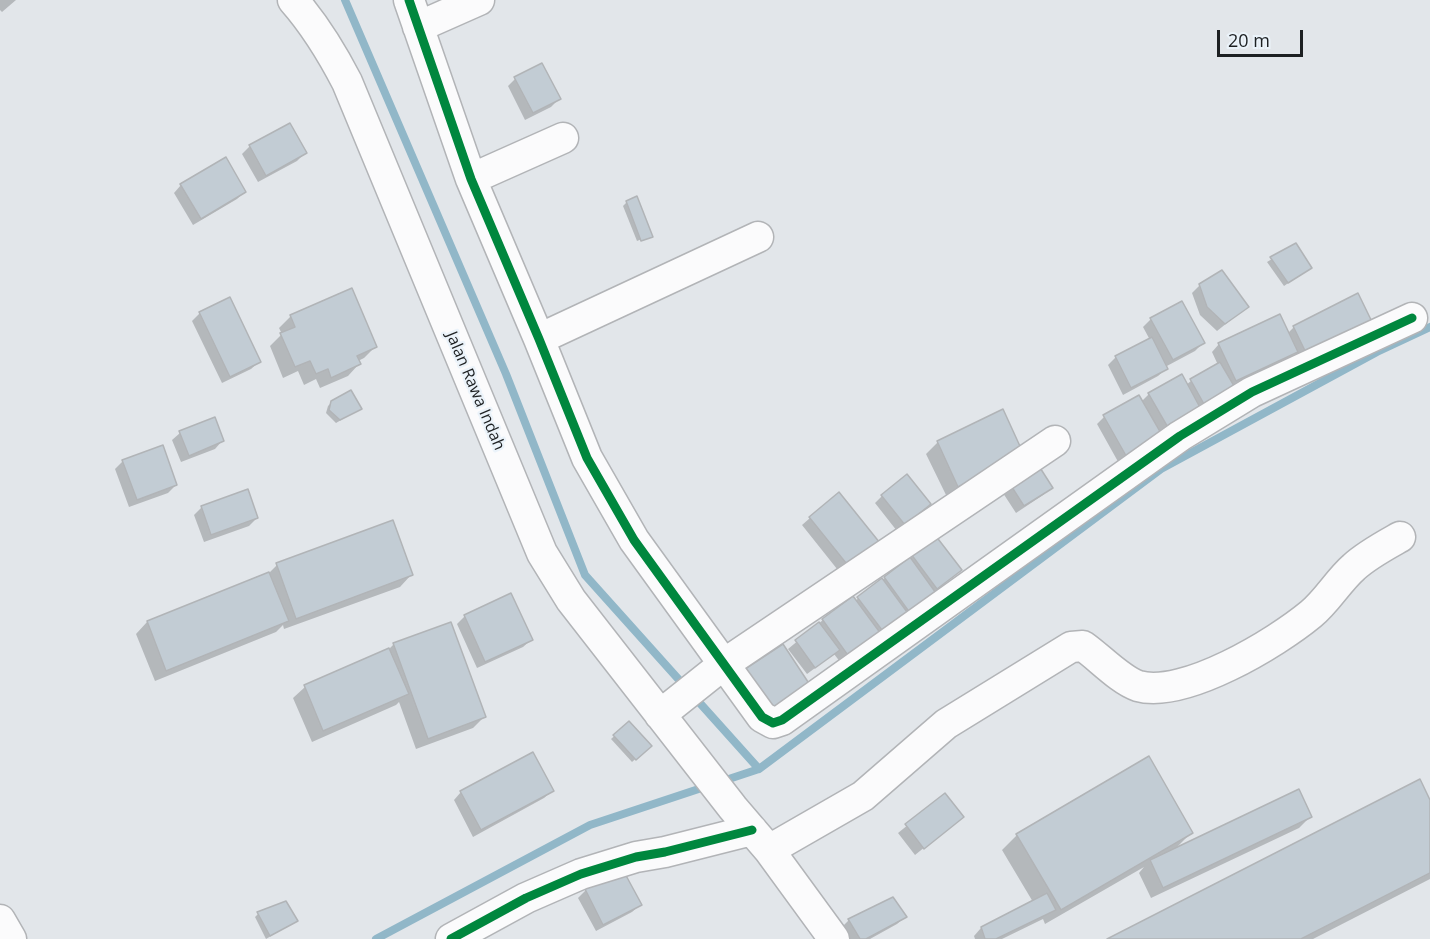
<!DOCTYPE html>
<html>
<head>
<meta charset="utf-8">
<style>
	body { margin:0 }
	#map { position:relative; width:1430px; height:939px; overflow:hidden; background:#e2e6ea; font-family:"Open Sans",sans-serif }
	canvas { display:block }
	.scale { position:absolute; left:1217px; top:30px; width:86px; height:27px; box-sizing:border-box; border:3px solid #1d2022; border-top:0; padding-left:8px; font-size:18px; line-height:21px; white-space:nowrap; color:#1d2022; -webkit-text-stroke:4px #ebf3fa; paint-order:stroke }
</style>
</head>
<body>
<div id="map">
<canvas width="1430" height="939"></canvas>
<div class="scale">20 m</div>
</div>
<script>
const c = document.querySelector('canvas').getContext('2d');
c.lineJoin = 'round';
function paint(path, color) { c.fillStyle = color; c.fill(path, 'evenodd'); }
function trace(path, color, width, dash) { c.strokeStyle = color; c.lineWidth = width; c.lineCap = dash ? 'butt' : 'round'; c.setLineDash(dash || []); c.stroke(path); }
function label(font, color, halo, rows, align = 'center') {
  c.font = font + ' "Open Sans",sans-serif'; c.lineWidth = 4.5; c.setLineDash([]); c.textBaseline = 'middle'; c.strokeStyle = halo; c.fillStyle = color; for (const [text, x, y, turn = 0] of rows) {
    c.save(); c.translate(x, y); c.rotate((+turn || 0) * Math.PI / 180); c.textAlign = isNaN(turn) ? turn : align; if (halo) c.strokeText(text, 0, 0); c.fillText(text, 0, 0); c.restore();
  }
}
paint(new Path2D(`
	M0,0H16L2,12L0,10Z
	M515,79L559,99L551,107L525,120L508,86Z
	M250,146L305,153L297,161L258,182L242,154Z
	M181,185L244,192L237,199L193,225L174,193Z
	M627,202L649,236L637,241L623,206Z
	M1295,245L1310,268L1284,286L1267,262Z
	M1200,285L1247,307L1217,331L1200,315L1192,293Z
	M1357,295L1303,368L1295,352L1288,359L1232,386L1121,467L1097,424L1104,417L1141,402L1149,394L1186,385L1191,381L1218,365L1212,352L1219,344L1287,334L1294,327Z
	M200,313L259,362L251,369L222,383L192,321Z
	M291,316L375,347L364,358L358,361L359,364L348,376L320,388L316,379L304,385L298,371L283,378L270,346L282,334L279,328Z
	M1151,319L1203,343L1195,351L1165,367L1166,369L1158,376L1123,395L1108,365L1116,357L1150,340L1143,327Z
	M332,402L360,409L336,423L326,413L328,406Z
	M180,433L222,441L215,449L181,462L172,440Z
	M938,442L1022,455L947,497L926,454Z
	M123,461L176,485L168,493L129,507L115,469Z
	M1009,482L1051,487L1043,495L1016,513L1001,490Z
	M882,496L929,503L897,531L875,503Z
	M202,507L257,518L249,526L204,542L194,515Z
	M810,518L871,551L841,574L802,525Z
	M909,551L952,577L844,667L834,654L807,674L788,649L823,620L853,598L855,601L905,563L901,558Z
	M277,565L411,575L400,587L284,629L283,625L276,632L155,681L136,634L147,622L268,574Z
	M510,595L531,640L523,647L477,668L457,624L465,616Z
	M450,623L484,717L473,728L416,749L399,702L396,705L312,742L293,698L305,687L387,651L393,645Z
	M629,723L650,746L632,762L611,739Z
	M552,791L544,798L473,837L454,800L461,792Z
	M945,795L962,817L915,855L898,833Z
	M1430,803V879L1313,939H1111Z
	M1310,817L1299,828L1151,898L1139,873L1144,867L1045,924L1043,919L1002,939H975L974,936L981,928L1033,902L1002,850L1017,835L1191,833L1175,849Z
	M586,890L640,905L632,912L596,931L578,898Z
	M258,914L296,921L266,939L255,917Z
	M905,917L897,924L870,939H848L841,928L849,920Z`), '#0003');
trace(new Path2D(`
	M345,0L506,374L585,575L759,769
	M376,939L590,825L759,769L1161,469L1377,352L1430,327`), '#91b7c8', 8);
const building = new Path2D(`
	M542,63L561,99L533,113L514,77Z
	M290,123L307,153L266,176L249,145Z
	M226,157L246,192L201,219L180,184Z
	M637,196L653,237L641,241L626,201Z
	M1296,243L1312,268L1288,283L1270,257Z
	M1222,270L1249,307L1225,324L1207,307L1199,284Z
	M352,288L377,347L357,356L361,364L331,378L328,369L316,374L310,361L295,367L280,333L295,327L290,315Z
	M1358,293L1375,328L1310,361L1293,326Z
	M230,297L261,362L230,377L199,312Z
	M1182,301L1205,343L1173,360L1150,318Z
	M1280,314L1298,352L1236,381L1218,343Z
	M1152,337L1168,369L1131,388L1115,356Z
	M1220,362L1240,396L1209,413L1190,379Z
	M1182,374L1203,413L1170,431L1148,393Z
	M351,390L362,409L340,420L329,410L331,401Z
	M1139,395L1165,440L1129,461L1103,415Z
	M1003,409L1024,455L958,487L937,441Z
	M215,417L224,441L189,456L179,431Z
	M163,445L177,485L137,500L122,460Z
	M1037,463L1053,488L1024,506L1008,481Z
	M907,474L931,504L905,525L881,495Z
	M248,489L258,518L211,535L201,506Z
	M839,492L880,543L850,568L809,517Z
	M393,520L413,575L296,619L276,563Z
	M932,531L962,570L937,589L908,550Z
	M910,557L936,593L910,613L884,577Z
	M269,572L289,621L166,671L147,621Z
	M882,578L910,616L885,634L857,597Z
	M511,593L533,640L485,662L464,615Z
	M853,596L884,638L852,661L822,619Z
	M451,622L486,717L428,739L393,643Z
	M819,622L840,650L815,668L795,640Z
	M783,644L812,688L772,715L742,671Z
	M389,648L409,694L323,731L304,685Z
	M629,721L652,746L636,760L613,735Z
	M533,752L554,791L481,830L460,791Z
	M1149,756L1193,833L1061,910L1016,834Z
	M1420,779L1430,800V873L1301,939H1107Z
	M1299,789L1312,817L1163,888L1150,860Z
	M945,793L964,817L924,849L905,824Z
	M623,870L642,905L603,925L585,889Z
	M1047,893L1056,910L996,939H985L981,927Z
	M893,897L907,917L866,939H860L848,919Z
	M286,901L298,921L270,936L257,912Z`);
paint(building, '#c2ccd4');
trace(building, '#b1b4b7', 1.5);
const minor = new Path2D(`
	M293,0C315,25 332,53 347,82L542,553L571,600L733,808L769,850L834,939
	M409,0L471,179L539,339L587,458L634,540L762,717L773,723L782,720L1180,436L1252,392L1412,318
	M418,27L479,0
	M471,179L563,138
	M539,339L758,237
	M660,715L724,664L1055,441
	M769,850L863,796L946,724L1071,647L1083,646C1099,657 1120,680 1138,686C1184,699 1276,643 1311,614C1327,601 1338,581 1354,567C1367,555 1384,546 1400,537
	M0,920L11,939
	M451,939L526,898L581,874L636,857L665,852L752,830`);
trace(minor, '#b2b4b7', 33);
trace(minor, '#fbfbfc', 30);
trace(new Path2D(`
	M409,0L471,179L539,339L587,458L634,540L762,717L773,723L782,720L1180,436L1252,392L1412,318
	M451,939L526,898L581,874L636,857L665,852L752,830`), '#00873e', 9);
label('16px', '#1d2022', '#ebf3fa', [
	["Jalan Rawa Indah",475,391,67]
]);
</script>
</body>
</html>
